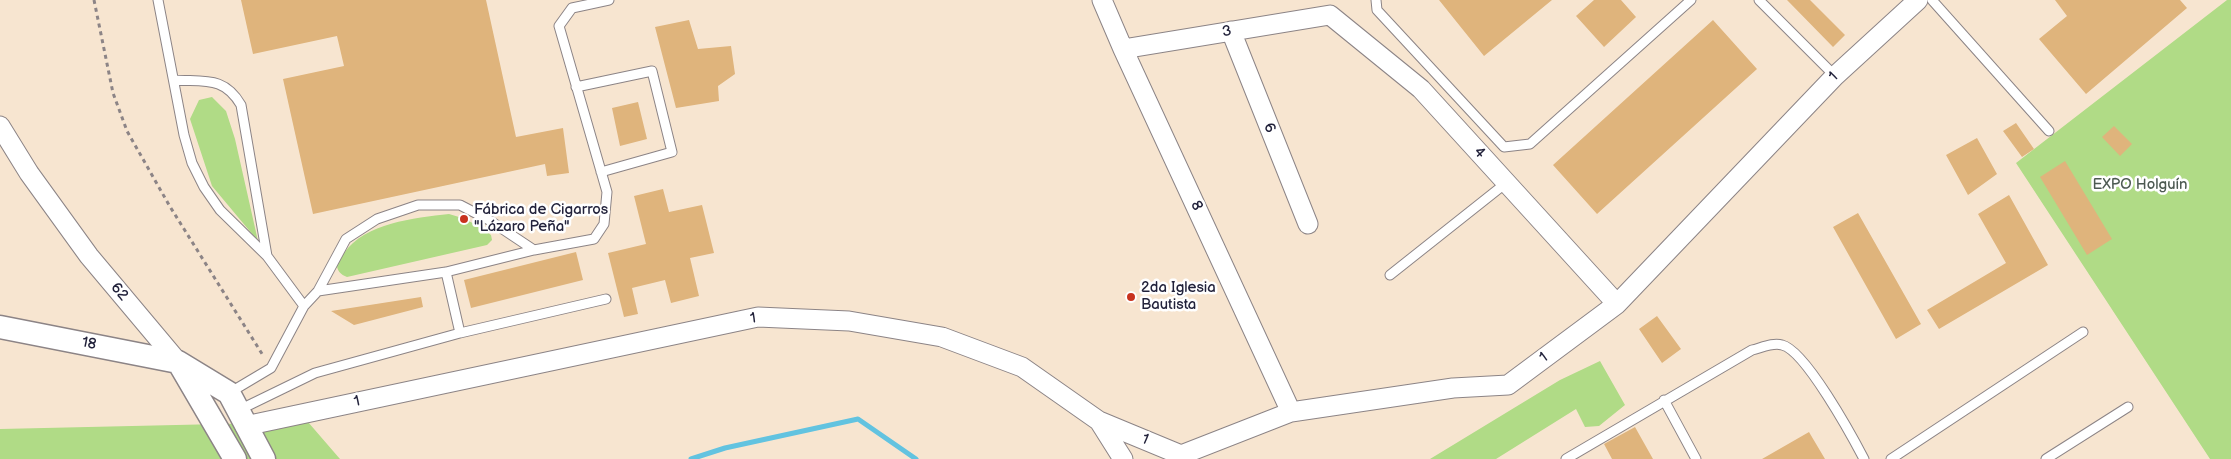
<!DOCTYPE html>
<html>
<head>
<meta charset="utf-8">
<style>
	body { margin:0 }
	canvas { display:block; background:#f7e5d0 }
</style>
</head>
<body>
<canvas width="2231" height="459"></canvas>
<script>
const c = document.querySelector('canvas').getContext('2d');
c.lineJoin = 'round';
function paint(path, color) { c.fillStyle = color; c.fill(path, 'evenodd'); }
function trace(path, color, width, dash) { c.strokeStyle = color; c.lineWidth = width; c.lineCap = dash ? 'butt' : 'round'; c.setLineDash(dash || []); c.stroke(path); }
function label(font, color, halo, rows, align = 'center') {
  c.font = font + ' "Balsamiq Sans",sans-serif'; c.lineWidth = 5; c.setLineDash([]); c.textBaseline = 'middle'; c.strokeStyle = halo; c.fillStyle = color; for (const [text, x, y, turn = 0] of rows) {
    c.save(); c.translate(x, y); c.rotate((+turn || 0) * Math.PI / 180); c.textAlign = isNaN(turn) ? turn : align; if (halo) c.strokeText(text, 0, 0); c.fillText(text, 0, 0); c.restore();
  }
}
paint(new Path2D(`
	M2227,0H2231V459H2210L2016,163Z
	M212,97L226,111L235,139L258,241L212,186L190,119L199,100Z
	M449,214C465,218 478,225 491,235L492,240L487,245L347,277C341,275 336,270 337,263C338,260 342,256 344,253C365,223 414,218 449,214Z
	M1600,361L1625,405L1599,426L1585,427L1576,409L1496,459H1430L1560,380Z
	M308,422L340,459H0V429Z`), '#b0db86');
trace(new Path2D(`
	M691,459L725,448L858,419L916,459`), '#62c3e0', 5);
paint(new Path2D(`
	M241,0H486L516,137L563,128L569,173L547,176L545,164L313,214L283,79L344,66L337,36L253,54Z
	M1439,0H1552L1484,56Z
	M1594,0H1621L1636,17L1604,47L1576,16Z
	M1787,0H1810L1845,35L1833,47Z
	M2055,0H2180L2187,8L2086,94L2039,39L2067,16Z
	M689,20L698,49L731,46L735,74L718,86L719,101L676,108L655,27Z
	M1713,20L1757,69L1597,214L1553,165Z
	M638,102L647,139L620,146L612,108Z
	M2016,123L2034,149L2022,157L2003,131Z
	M2114,126L2132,144L2120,156L2102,137Z
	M1977,138L1997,174L1968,195L1946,155Z
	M2065,161L2112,239L2087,255L2040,177Z
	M663,189L669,212L702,205L714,253L690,258L699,296L671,303L665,280L632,288L638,314L624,317L608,253L646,244L634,196Z
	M2009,195L2048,265L1939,329L1927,310L2006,263L1978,214Z
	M1858,213L1921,324L1896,339L1833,227Z
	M576,252L583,280L471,308L464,280Z
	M421,297L423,307L354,325L331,311Z
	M1657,316L1681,349L1662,363L1639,329Z
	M1635,427L1653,459H1612L1604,444Z
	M1809,432L1825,459H1762Z`), '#dfb47c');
const service = new Path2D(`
	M158,0L184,135L192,163L204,187L220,210L267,256L304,306
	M1376,0L1377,10L1504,147L1530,144L1691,0
	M1759,0L1835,76
	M1932,0L2049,131
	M174,80C205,82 224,76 241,105L267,256
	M576,87L652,71L672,152L601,172
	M446,272L460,333
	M1390,275L1506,183
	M318,291L346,239L377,219L418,205H460L489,220L534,250
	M229,393L271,368L304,306L318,291L446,272L534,250L594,239L604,224L607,192L559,26L572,8L609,0
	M1664,400L1696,459
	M239,410L315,373L460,333L606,299
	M1566,459L1752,350C1761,348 1773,342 1782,345C1805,350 1852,436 1864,459
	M1891,459L2083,332
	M2046,459L2128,407`);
const minor = new Path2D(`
	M1102,0L1123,49L1291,412
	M1231,31L1308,224
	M1123,49L1330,15L1421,89L1617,304
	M0,126L29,173L89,256L178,362
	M1099,421L1123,459
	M245,426L758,317L849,321L942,337L1022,367L1099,421L1181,455L1291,412L1453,388L1508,385L1617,304L1835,76L1918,0`);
const tertiary = new Path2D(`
	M0,327L178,362L229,393L264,459
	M180,365L235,459`);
trace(service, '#8c8486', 11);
trace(minor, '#8c8486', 21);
trace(tertiary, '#8c8486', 25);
trace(new Path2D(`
	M94,0L113,93L127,131L169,205L264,357`), '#8c8486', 3, [4, 4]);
trace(service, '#fff', 9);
trace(minor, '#fff', 19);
trace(tertiary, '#fff', 22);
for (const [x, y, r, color] of [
	[464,219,5,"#c8321e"],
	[1131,297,5,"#c8321e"]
]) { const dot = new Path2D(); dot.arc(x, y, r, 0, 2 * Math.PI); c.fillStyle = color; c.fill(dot); trace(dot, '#fff', 2); }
label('15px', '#22223b', '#fff', [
	["3",1227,32,-10],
	["1",1834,77,-45],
	["6",1269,128,68],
	["4",1479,153,48],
	["8",1196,206,65],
	["62",119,292,50],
	["1",753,319,-8],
	["18",89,344,11],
	["1",1544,358,-37],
	["1",357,402,-12],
	["1",1145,440,23]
]);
label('15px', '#4d5a52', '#fff', [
	["EXPO Holguín",2140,185]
]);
label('15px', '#22223b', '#fff', [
	["Fábrica de Cigarros",474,210],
	["\"Lázaro Peña\"",474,227],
	["2da Iglesia",1141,288],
	["Bautista",1141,305]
], 'left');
</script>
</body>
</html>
